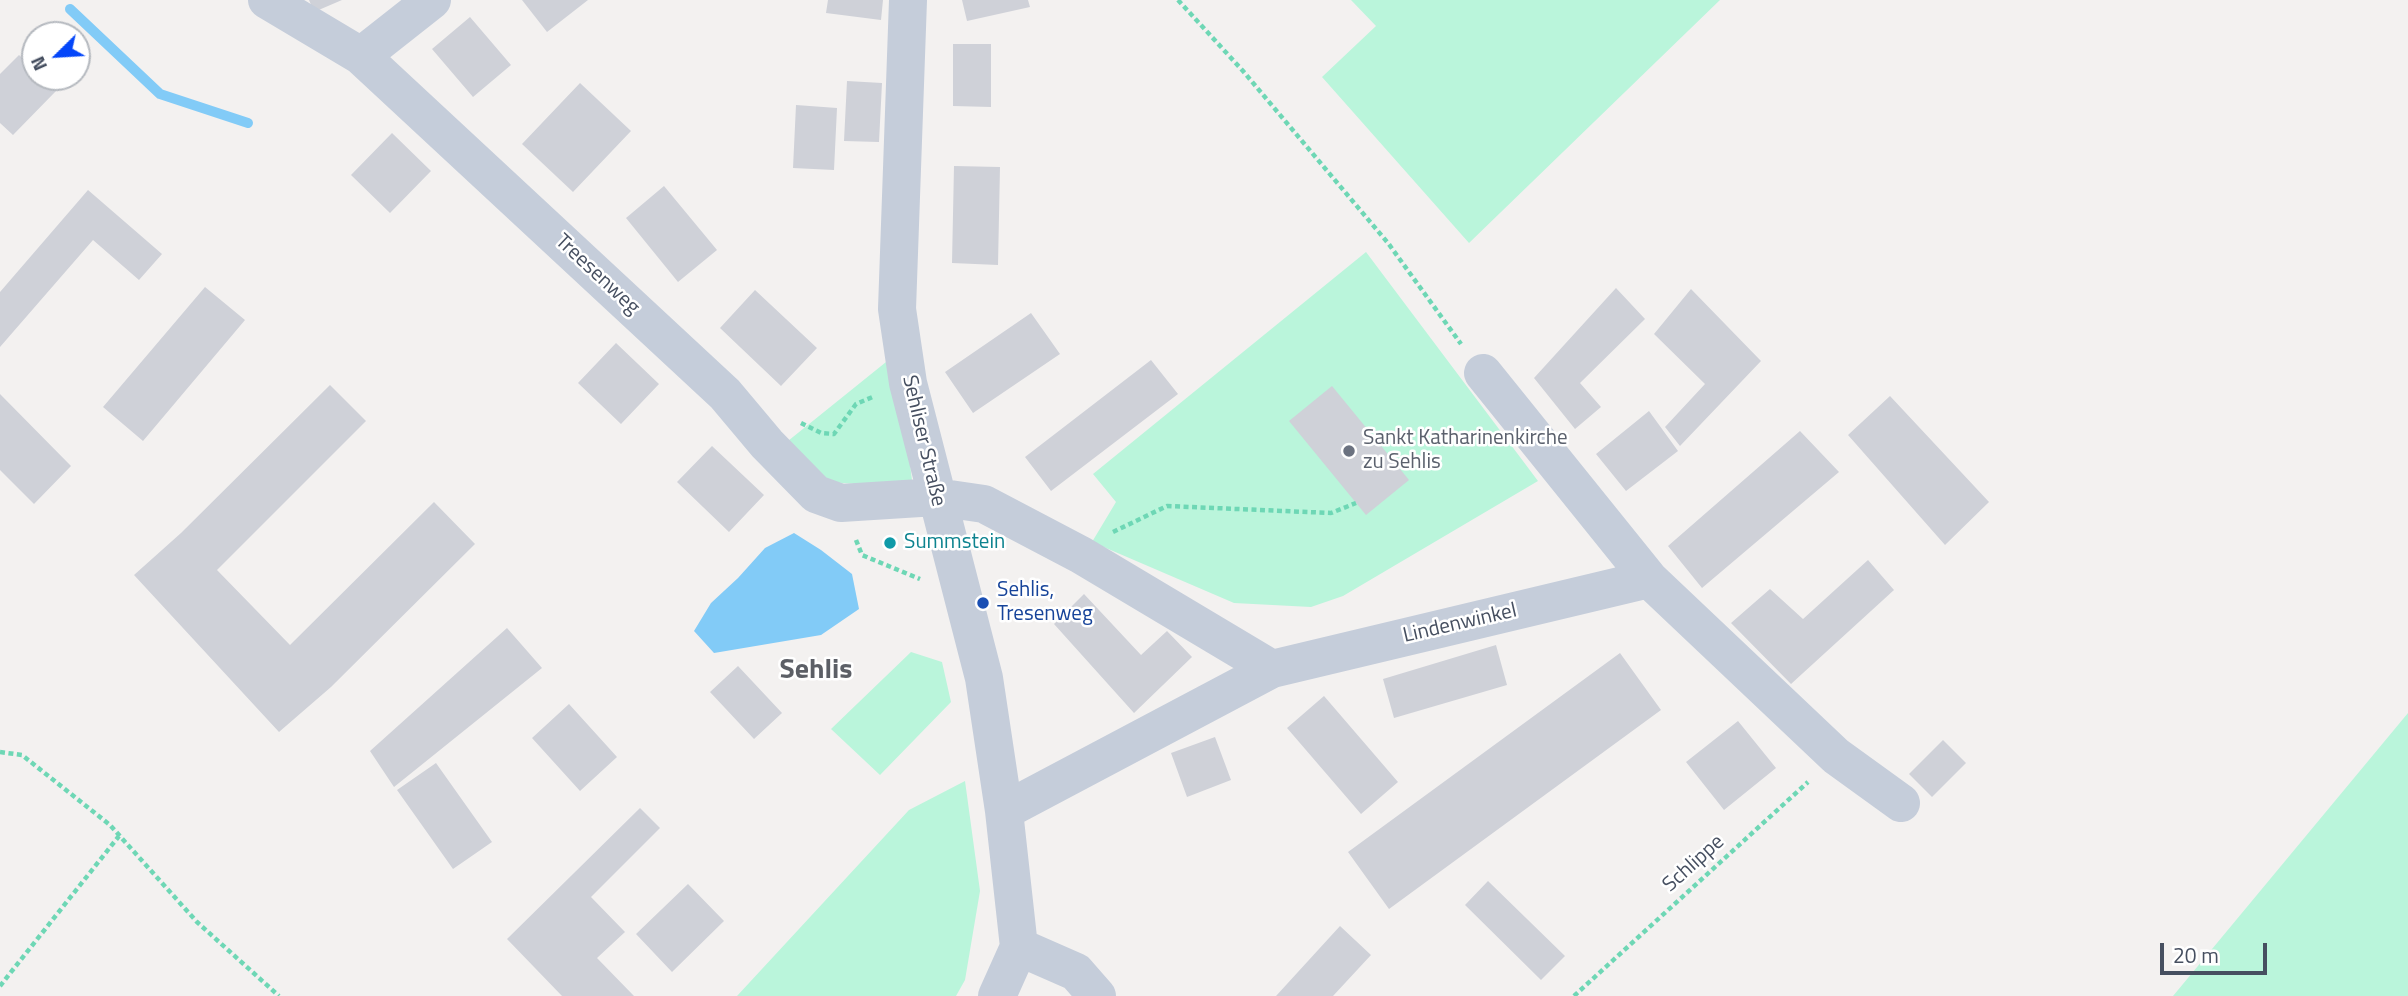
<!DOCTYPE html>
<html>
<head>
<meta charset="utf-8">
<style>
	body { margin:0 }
	#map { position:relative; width:2408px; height:996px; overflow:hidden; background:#f3f1f0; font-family:"Titillium Web",sans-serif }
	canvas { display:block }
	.north { position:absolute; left:21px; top:21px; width:70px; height:70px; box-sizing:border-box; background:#fff; border:2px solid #b5b9bf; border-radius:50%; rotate:246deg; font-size:19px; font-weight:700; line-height:28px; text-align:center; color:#464f60 }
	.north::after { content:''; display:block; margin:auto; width:24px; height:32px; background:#0446f9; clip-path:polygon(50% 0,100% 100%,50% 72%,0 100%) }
	.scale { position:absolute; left:2160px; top:943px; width:107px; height:32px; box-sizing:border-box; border:4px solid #464f60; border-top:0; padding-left:9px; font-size:21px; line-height:24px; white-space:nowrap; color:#464f60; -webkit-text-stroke:5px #fff; paint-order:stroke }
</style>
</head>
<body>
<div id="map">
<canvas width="2408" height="996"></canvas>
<div class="north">N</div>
<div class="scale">20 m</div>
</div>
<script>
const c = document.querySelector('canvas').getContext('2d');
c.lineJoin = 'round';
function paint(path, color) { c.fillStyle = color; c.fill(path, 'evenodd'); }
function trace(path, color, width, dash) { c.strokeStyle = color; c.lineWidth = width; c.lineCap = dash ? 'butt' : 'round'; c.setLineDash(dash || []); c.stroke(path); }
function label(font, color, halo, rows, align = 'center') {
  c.font = font + ' "Titillium Web",sans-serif'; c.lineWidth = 5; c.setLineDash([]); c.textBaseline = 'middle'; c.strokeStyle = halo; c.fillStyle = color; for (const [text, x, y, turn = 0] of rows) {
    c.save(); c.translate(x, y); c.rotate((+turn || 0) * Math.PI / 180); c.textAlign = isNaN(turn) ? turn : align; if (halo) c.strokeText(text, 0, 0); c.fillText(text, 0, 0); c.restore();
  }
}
paint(new Path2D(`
	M1351,0H1720L1469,243L1322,77L1376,26Z
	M1366,252L1538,481L1343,596L1311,607L1234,603L1092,542L1116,502L1093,474Z
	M896,354L913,488L828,482L783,445Z
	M911,652L942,662L951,702L880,775L831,729Z
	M2408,713V996H2173Z
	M965,781L980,891L965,980L956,996H737L909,810Z`), '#baf5db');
paint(new Path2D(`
	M794,533L821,550L852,574L859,609L821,635L714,653L694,631L711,603L738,578L765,548Z`), '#82cbf7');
trace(new Path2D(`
	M70,9L160,94L248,123`), '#82cbf7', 10);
paint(new Path2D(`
	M309,0H342L314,12Z
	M522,0H588L547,32Z
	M828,0H883L881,20L826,13Z
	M962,0H1028L1030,7L967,21Z
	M470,17L511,65L473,97L432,49Z
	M953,44H991V107L953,106Z
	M19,55L35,70V77H42L56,91L13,135L0,123V74Z
	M847,81L882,83L879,142L844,141Z
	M580,83L631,131L573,192L522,144Z
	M796,105L837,108L834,170L793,168Z
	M392,133L431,171L390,213L351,175Z
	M954,166L1000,167L998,265L952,263Z
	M664,186L717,250L678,282L626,218Z
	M88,190L162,254L139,280L93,240L0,347V292Z
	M205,287L245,320L143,441L103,407Z
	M1616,288L1645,319L1580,383L1601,407L1575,429L1534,378Z
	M1691,289L1761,361L1680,446L1665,427L1705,384L1654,334Z
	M755,290L817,348L781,386L720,328Z
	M1031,313L1060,354L973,413L945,372Z
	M616,343L659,384L621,424L578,383Z
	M1151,360L1178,394L1051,491L1025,457Z
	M330,385L366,421L217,570L290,645L434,502L475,544L331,687L279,732L134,575L181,533Z
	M1332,386L1409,480L1366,515L1289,421Z
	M0,394L71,466L34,504L0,470Z
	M1890,396L1989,502L1945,545L1848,435Z
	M1649,411L1678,451L1626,491L1596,454Z
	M1800,431L1839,472L1702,588L1668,546Z
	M712,446L764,495L729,532L677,482Z
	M1868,560L1894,590L1791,684L1731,623L1770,589L1803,619Z
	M1084,594L1141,655L1167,631L1192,657L1134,713L1054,624Z
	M507,628L542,668L394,787L370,751Z
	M1496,645L1507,685L1394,718L1383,679Z
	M1620,653L1661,710L1389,909L1348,852Z
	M738,666L782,713L754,739L710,692Z
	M1324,696L1398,782L1361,814L1287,728Z
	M569,704L617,757L580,791L532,738Z
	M1738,721L1776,768L1724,810L1686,762Z
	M1215,737L1231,780L1187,797L1171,753Z
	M1943,740L1966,763L1932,797L1909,774Z
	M436,763L492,842L453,869L397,790Z
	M640,808L660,828L591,897L625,932L597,958L634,996H562L507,939Z
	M1488,881L1565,956L1541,980L1465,905Z
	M688,884L724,921L672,972L636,934Z
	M1340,926L1371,955L1333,996H1276Z`), '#cfd1d8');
trace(new Path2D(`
	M1178,0L1243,71L1388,243L1461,344
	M801,423L821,433L834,434L856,404L875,396
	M1113,532L1167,506L1331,513L1356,503
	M856,540L862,555L920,579
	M0,752L22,755L110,825L197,922L279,996
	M0,986L119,836
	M1574,996L1808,782`), '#6ed7b5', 4.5, [5, 3.5]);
trace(new Path2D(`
	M267,0L361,56L725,394L767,444L816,494L841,503L936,497L984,504L1081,555L1272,669
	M908,0L897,309L908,383L984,678L1004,811L1019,947L997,996
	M361,56L432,0
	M1483,373L1649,579
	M1004,811L1272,669L1649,579L1836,756L1901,803
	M1019,947L1076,972L1097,996`), '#c5cdda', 38);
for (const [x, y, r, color] of [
	[1349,451,7,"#6b7280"],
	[890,543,7,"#0f9aa8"],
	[983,603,7,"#1a4fb4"]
]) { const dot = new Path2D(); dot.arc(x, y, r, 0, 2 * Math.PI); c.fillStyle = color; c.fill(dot); trace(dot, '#fff', 2.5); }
label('21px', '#464f60', '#fff', [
	["Treesenweg",597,275,43],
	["Sehliser Straße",923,441,77],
	["Lindenwinkel",1460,624,-13],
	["Schlippe",1694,864,-42]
]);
label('21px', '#5b616d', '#fff', [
	["Sankt Katharinenkirche",1363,439],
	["zu Sehlis",1363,463]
], 'left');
label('21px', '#0d838f', '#fff', [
	["Summstein",904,543]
], 'left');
label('21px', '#164399', '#fff', [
	["Sehlis,",997,591],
	["Tresenweg",997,615]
], 'left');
label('bold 28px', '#5c5f66', '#fff', [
	["Sehlis",816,671]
]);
</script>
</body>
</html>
